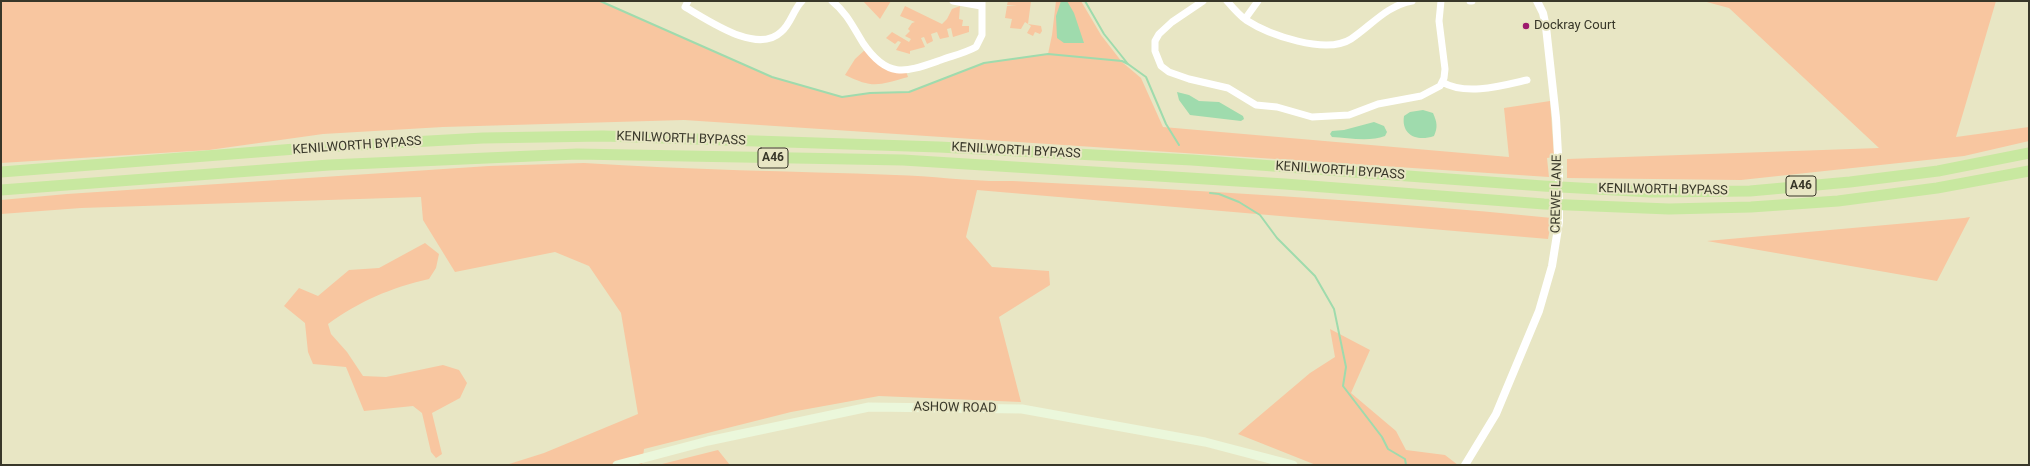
<!DOCTYPE html>
<html>
<head>
<meta charset="utf-8">
<style>
	body { margin:0 }
	#map { position:relative; width:2030px; height:466px; overflow:hidden; background:#e8e6c4; font-family:Roboto,sans-serif }
	canvas { display:block }
	.frame { position:absolute; inset:0; border:2px solid #383729; pointer-events:none }
</style>
</head>
<body>
<div id="map">
<canvas width="2030" height="466"></canvas>
<div class="frame"></div>
</div>
<script>
const c = document.querySelector('canvas').getContext('2d');
c.lineJoin = 'round';
function paint(path, color) { c.fillStyle = color; c.fill(path, 'evenodd'); }
function trace(path, color, width, dash) { c.strokeStyle = color; c.lineWidth = width; c.lineCap = dash ? 'butt' : 'round'; c.setLineDash(dash || []); c.stroke(path); }
function label(font, color, halo, rows, align = 'center') {
  c.font = font + ' Roboto,sans-serif'; c.lineWidth = 4; c.setLineDash([]); c.textBaseline = 'middle'; c.strokeStyle = halo; c.fillStyle = color; for (const [text, x, y, turn = 0] of rows) {
    c.save(); c.translate(x, y); c.rotate((+turn || 0) * Math.PI / 180); c.textAlign = isNaN(turn) ? turn : align; if (halo) c.strokeText(text, 0, 0); c.fillText(text, 0, 0); c.restore();
  }
}
paint(new Path2D(`
	M1,1H600L772,77L842,97L870,93L909,92L984,63L1048,54L1052,35L1056,1H1081L1101,35L1122,62L1141,78L1163,127L1509,157L1504,108L1550,101L1554,157L1547,158L1549,177L684,120L443,127L323,134L209,150L1,163Z
	M863,1H891L880,19Z
	M1008,1H1031L1028,24L1041,26L1042,31L1040,34L1035,32L1033,36L1027,33L1031,26L1025,22L1021,29L1010,28L1012,19L1005,18L1007,6H1017L1007,5Z
	M1703,1H1996L1956,137L2029,127V141L1964,156L1741,180L1567,178V159L1879,148L1729,8Z
	M905,6L942,24L947,19L952,9L960,6L959,19L963,20L962,26H969V32L953,37L951,28L947,29L949,37L940,39L937,32L931,34L933,41L927,44L924,37L921,38L925,47L910,51V54L896,50L901,42L898,41L895,44L886,38L892,32L909,42L911,39L905,36L910,31L908,29L912,23L915,22L900,16Z
	M867,48L883,63L906,71L908,77C878,85 874,89 845,75L855,59Z
	M584,163C688,170 791,171 895,175C934,176 973,182 1013,181C1193,190 1373,200 1552,218L1548,239L977,190L966,237L992,267L1049,271L1050,285L999,317L1021,402L879,396L791,412L644,449L642,465H506L544,453L638,414L621,313L589,266L555,252L455,272L423,220L421,197L81,208L1,214V200L67,194L489,166Z
	M1970,217L1937,281L1707,241L1964,218Z
	M425,243L439,254L436,268L429,279C390,288 360,301 328,324L331,334L347,352L363,376L386,377L443,365L459,370L467,383L460,398L432,413L442,454L436,458L431,452L422,413L413,406L364,411L346,367L313,364L308,352L305,323L284,306L299,288L318,296L349,270L379,268Z
	M1330,329L1370,350L1351,393L1396,431L1406,450L1445,455L1458,465H1316L1238,434L1310,373L1335,357Z
	M718,450L730,465H658Z`), '#f8c6a0');
paint(new Path2D(`
	M1061,1H1067L1074,13L1084,43H1064L1057,38L1056,16Z
	M1177,92L1189,95L1199,101L1219,102L1243,116L1244,119L1241,121L1190,115L1179,100Z
	M1423,110L1433,113C1437,122 1438,127 1434,136C1417,142 1401,135 1404,116L1410,112Z
	M1374,122L1384,126L1387,132L1385,136C1370,142 1348,138 1332,137L1330,134L1332,131L1344,130Z`), '#9fdbad');
trace(new Path2D(`
	M600,1L772,77L842,97L870,93L909,92L984,63L1048,54L1122,61L1128,64
	M1085,1L1104,34L1128,64L1146,77L1166,124L1179,145
	M1210,193L1219,194L1239,202L1260,215L1277,238L1315,276L1334,309L1346,367L1343,386L1382,437L1388,449L1405,459L1406,465`), '#9fdbad', 2);
trace(new Path2D(`
	M688,1L685,7C708,20 757,55 781,32C791,24 793,10 802,1
	M832,1C847,13 853,27 863,43C888,80 906,72 941,60C952,56 965,53 976,47L982,35V1
	M953,1L981,6
	M1203,1L1172,22L1159,34L1155,41V51L1161,66L1169,72L1189,79L1228,88L1256,105L1277,107L1312,117L1349,115L1378,104L1421,96L1440,86L1444,78L1445,69L1439,21L1441,1
	M1227,1C1233,8 1239,15 1246,20C1269,35 1326,55 1351,39C1372,25 1386,6 1412,1
	M1470,1H1472
	M1245,19L1258,1
	M1442,82C1466,96 1501,86 1527,80`), '#fff', 7);
trace(new Path2D(`
	M1465,465L1496,414L1539,311L1552,266L1559,222V172L1556,118L1546,27L1543,13L1537,1`), '#fff', 8);
trace(new Path2D(`
	M617,465L708,441L869,407L1022,409L1205,442L1293,465`), '#ebf7db', 9);
trace(new Path2D(`
	M1,172L321,147L483,138L603,136L939,147L1192,160L1543,186L1651,192L1750,191L1850,182L1938,171L2029,153
	M1,190L329,165L577,154L903,160L1285,184L1544,204L1669,209L1751,207L1838,201L1937,188L2029,171`), '#c8e8a0', 11);
for (const [x, y, r, color] of [
	[1526,26,4,"#9d1b6d"]
]) { const dot = new Path2D(); dot.arc(x, y, r, 0, 2 * Math.PI); c.fillStyle = color; c.fill(dot); trace(dot, '#e8e6c4', 1.5); }
for (const [x, y, w] of [
	[773,158,30],
	[1801,186,30]
]) { const box = new Path2D(); box.roundRect(x - w / 2, y - 10, w, 20, 3); c.fillStyle = '#e8e6c4'; c.fill(box); trace(box, '#383729', 1); }
label('bold 12px', '#383729', null, [
	["A46",773,158],
	["A46",1801,186]
]);
label('13px', '#383729', '#e8e6c4', [
	["Dockray Court",1534,26]
], 'left');
label('13px', '#383729', '#e8e6c4', [
	["KENILWORTH BYPASS",681,139,2],
	["KENILWORTH BYPASS",357,146,-4],
	["KENILWORTH BYPASS",1016,151,3],
	["KENILWORTH BYPASS",1340,171,4],
	["KENILWORTH BYPASS",1663,190,1],
	["CREWE LANE",1557,194,-89],
	["ASHOW ROAD",955,408,1]
]);
</script>
</body>
</html>
